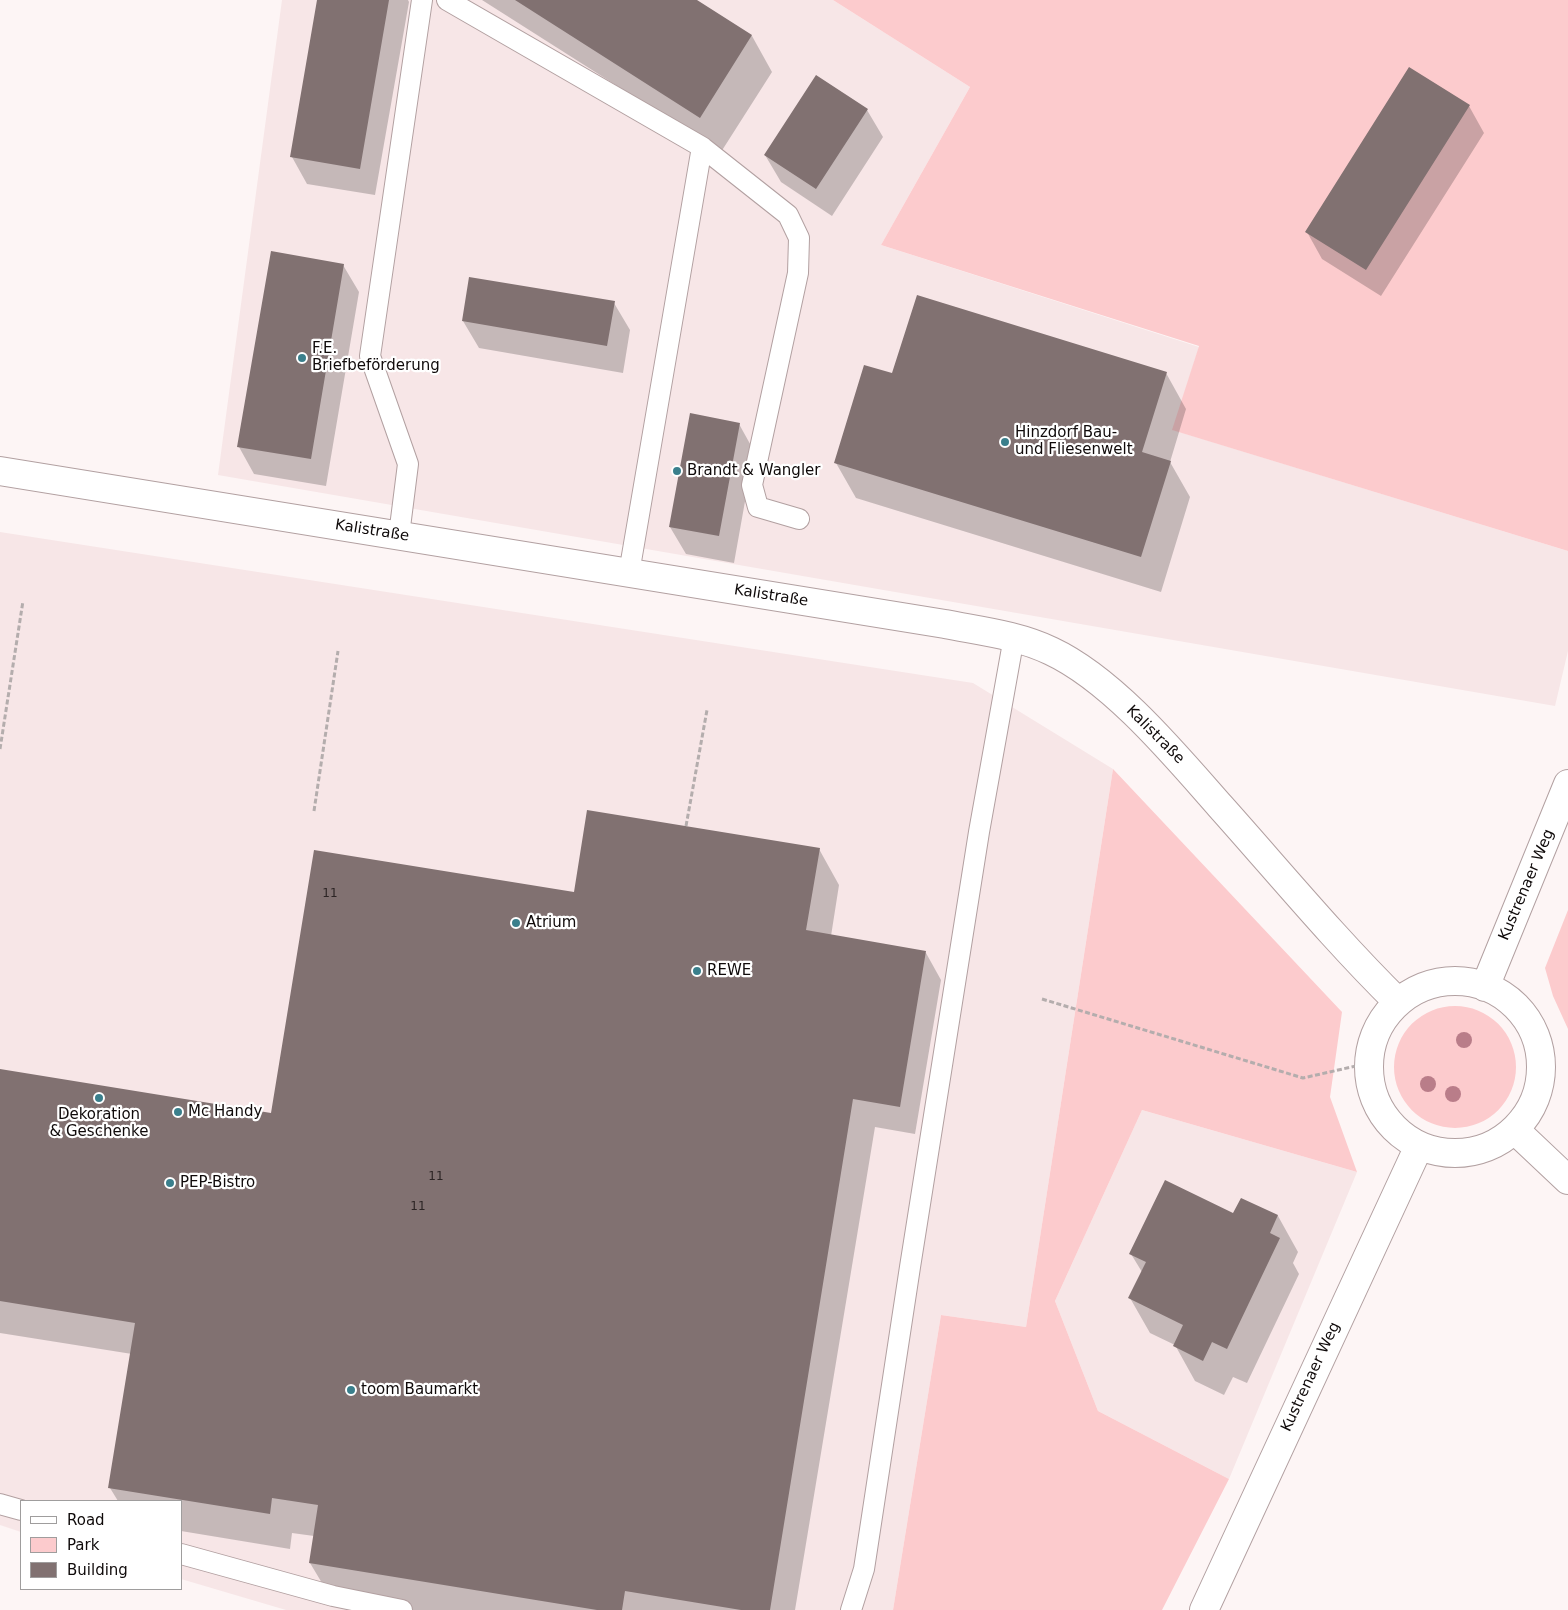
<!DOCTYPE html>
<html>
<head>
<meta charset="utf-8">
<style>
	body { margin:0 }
	#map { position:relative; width:1568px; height:1610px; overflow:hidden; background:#fdf5f5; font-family:"DejaVu Sans",sans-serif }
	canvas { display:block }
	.legend { position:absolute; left:20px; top:1500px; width:162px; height:90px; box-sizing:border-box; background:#fff; border:1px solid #9f9d9d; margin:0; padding:6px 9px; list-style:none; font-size:15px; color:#0f0a0a }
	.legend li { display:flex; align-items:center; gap:10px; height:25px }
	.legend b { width:25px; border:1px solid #9f9d9d }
</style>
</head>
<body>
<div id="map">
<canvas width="1568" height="1610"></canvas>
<ul class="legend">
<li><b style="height:6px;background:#fff"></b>Road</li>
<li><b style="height:14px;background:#fccbcd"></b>Park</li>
<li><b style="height:14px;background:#817171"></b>Building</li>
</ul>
</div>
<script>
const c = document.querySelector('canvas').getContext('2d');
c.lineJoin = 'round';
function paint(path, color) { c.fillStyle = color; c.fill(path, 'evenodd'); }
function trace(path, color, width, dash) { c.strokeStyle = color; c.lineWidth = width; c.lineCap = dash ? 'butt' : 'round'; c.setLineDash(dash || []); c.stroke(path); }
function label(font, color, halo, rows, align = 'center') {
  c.font = font + ' "DejaVu Sans",sans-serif'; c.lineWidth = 4.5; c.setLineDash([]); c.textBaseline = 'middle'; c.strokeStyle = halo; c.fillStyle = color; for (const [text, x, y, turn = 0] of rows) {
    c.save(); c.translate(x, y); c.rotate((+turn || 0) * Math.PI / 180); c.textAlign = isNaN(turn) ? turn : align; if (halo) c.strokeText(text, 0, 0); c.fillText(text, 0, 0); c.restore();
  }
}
paint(new Path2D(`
	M282,0H833L970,87L881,245L1199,347L1173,430L1568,551V651L1555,706L218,475Z
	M0,532L973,683L1113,769L1026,1327L941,1315L893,1610H286L181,1579V1501H21V1532L0,1525Z
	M1142,1110L1357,1172L1229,1479L1098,1411L1055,1301Z`), '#f7e6e7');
paint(new Path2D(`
	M833,0H1568V551L1172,430L1199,346L881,245L970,87Z
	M1113,769L1342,1012L1330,1097L1357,1172L1142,1110L1055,1301L1098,1411L1229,1479L1162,1610H893L941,1315L1026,1327Z
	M1568,910V1029L1553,996L1545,968Z
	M1394 1067a61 61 0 1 1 122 0a61 61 0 1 1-122 0Z`), '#fccbcd');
paint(new Path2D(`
	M318,0H408L409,2L375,195L307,184L292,157Z
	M482,0H695L752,36L772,72L721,152Z
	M1469,106L1484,133L1381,296L1322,259L1307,232Z
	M867,110L883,137L832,216L781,182L765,155Z
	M343,265L359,292L326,486L254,474L239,447Z
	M614,303L630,330L623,373L479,348L463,321Z
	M1166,373L1186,409L1170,462L1190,497L1161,592L856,498L836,463Z
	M739,424L754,451L734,563L686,554L670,527Z
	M819,849L839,885L831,936L926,953L941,980L915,1134L875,1127L795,1610H402L331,1598L310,1563L314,1536L292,1533L290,1549L181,1531V1501H118L110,1488L132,1354L0,1333V1070L272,1114L575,893Z
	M1241,1199L1278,1216L1298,1252L1293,1263L1299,1274L1247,1383L1233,1377L1224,1395L1195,1381L1175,1345L1150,1333L1130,1298L1142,1272L1131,1254L1234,1215Z`), '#0003');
paint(new Path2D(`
	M317,0H389L360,169L290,157Z
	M515,0H697L752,35L700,118Z
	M1409,67L1470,105L1366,270L1305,232Z
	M816,75L868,109L816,189L764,155Z
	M271,251L344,264L311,459L237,447Z
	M469,277L615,301L607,346L462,321Z
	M917,295L1167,372L1142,452L1171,461L1141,557L834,463L864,365L892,373Z
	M690,413L740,423L719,536L669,527Z
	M587,810L820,848L806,930L926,951L900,1107L853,1099L770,1610H741L625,1591L622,1610H597L309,1563L318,1505L272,1498L270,1514L108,1488L135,1323L0,1301V1069L271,1113L314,850L574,892Z
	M1165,1180L1233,1213L1241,1198L1278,1215L1270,1233L1280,1238L1227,1349L1212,1342L1203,1361L1173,1346L1183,1325L1128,1298L1146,1262L1129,1254Z`), '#817171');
const service = new Path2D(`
	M447,0L702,147L629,573
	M702,147L788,215L799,238L798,273L752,485L758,507L799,519
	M399,535L408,464L370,356L422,0
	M0,1504L21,1510
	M181,1554L333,1596L402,1610
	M851,1610L864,1569L910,1267L979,832L1014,637`);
const tertiary = new Path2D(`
	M0,471L945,624C980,631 1018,635 1051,651C1113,680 1175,755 1220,806C1279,872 1335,940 1398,1002
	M1369 1067a86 86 0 1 1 172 0a86 86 0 1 1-172 0Z
	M1485,987L1568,784
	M1515,1130L1568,1180
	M1204,1610L1419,1146`);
trace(service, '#b2a0a1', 22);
trace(tertiary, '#b2a0a1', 30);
trace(new Path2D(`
	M0,749L23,601
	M314,811L338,651
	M686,826L707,710
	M1042,999L1303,1078L1369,1063`), '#b4adad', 3, [5, 2.5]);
trace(service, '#fff', 20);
trace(tertiary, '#fff', 28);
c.fillStyle = '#b97d89';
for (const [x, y] of [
	[1464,1040],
	[1428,1084],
	[1453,1094]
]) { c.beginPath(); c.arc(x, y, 8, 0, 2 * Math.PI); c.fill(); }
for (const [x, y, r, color] of [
	[302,358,5,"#3a7f8c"],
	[1005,442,5,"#3a7f8c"],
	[677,471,5,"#3a7f8c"],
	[516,923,5,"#3a7f8c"],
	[697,971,5,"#3a7f8c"],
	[99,1098,5,"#3a7f8c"],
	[178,1112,5,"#3a7f8c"],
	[170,1183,5,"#3a7f8c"],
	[351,1390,5,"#3a7f8c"]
]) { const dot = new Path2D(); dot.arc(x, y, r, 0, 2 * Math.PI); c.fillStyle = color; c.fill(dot); trace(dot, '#fff', 2); }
label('12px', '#2c2424', null, [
	["11",330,894],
	["11",436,1177],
	["11",418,1207]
]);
label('15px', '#0f0a0a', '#fff', [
	["F.E.",312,349],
	["Briefbeförderung",312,366],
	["Hinzdorf Bau-",1015,433],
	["und Fliesenwelt",1015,450],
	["Brandt & Wangler",687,471],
	["Atrium",526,923],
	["REWE",707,971],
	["Mc Handy",188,1112],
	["Dekoration",99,1115,"center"],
	["& Geschenke",99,1132,"center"],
	["PEP-Bistro",180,1183],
	["toom Baumarkt",361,1390]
], 'left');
label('15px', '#0f0a0a', '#fff', [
	["Kalistraße",372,531,9],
	["Kalistraße",771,596,9],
	["Kalistraße",1155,735,45],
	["Kustrenaer Weg",1527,885,-67],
	["Kustrenaer Weg",1311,1377,-65]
]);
</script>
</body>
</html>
